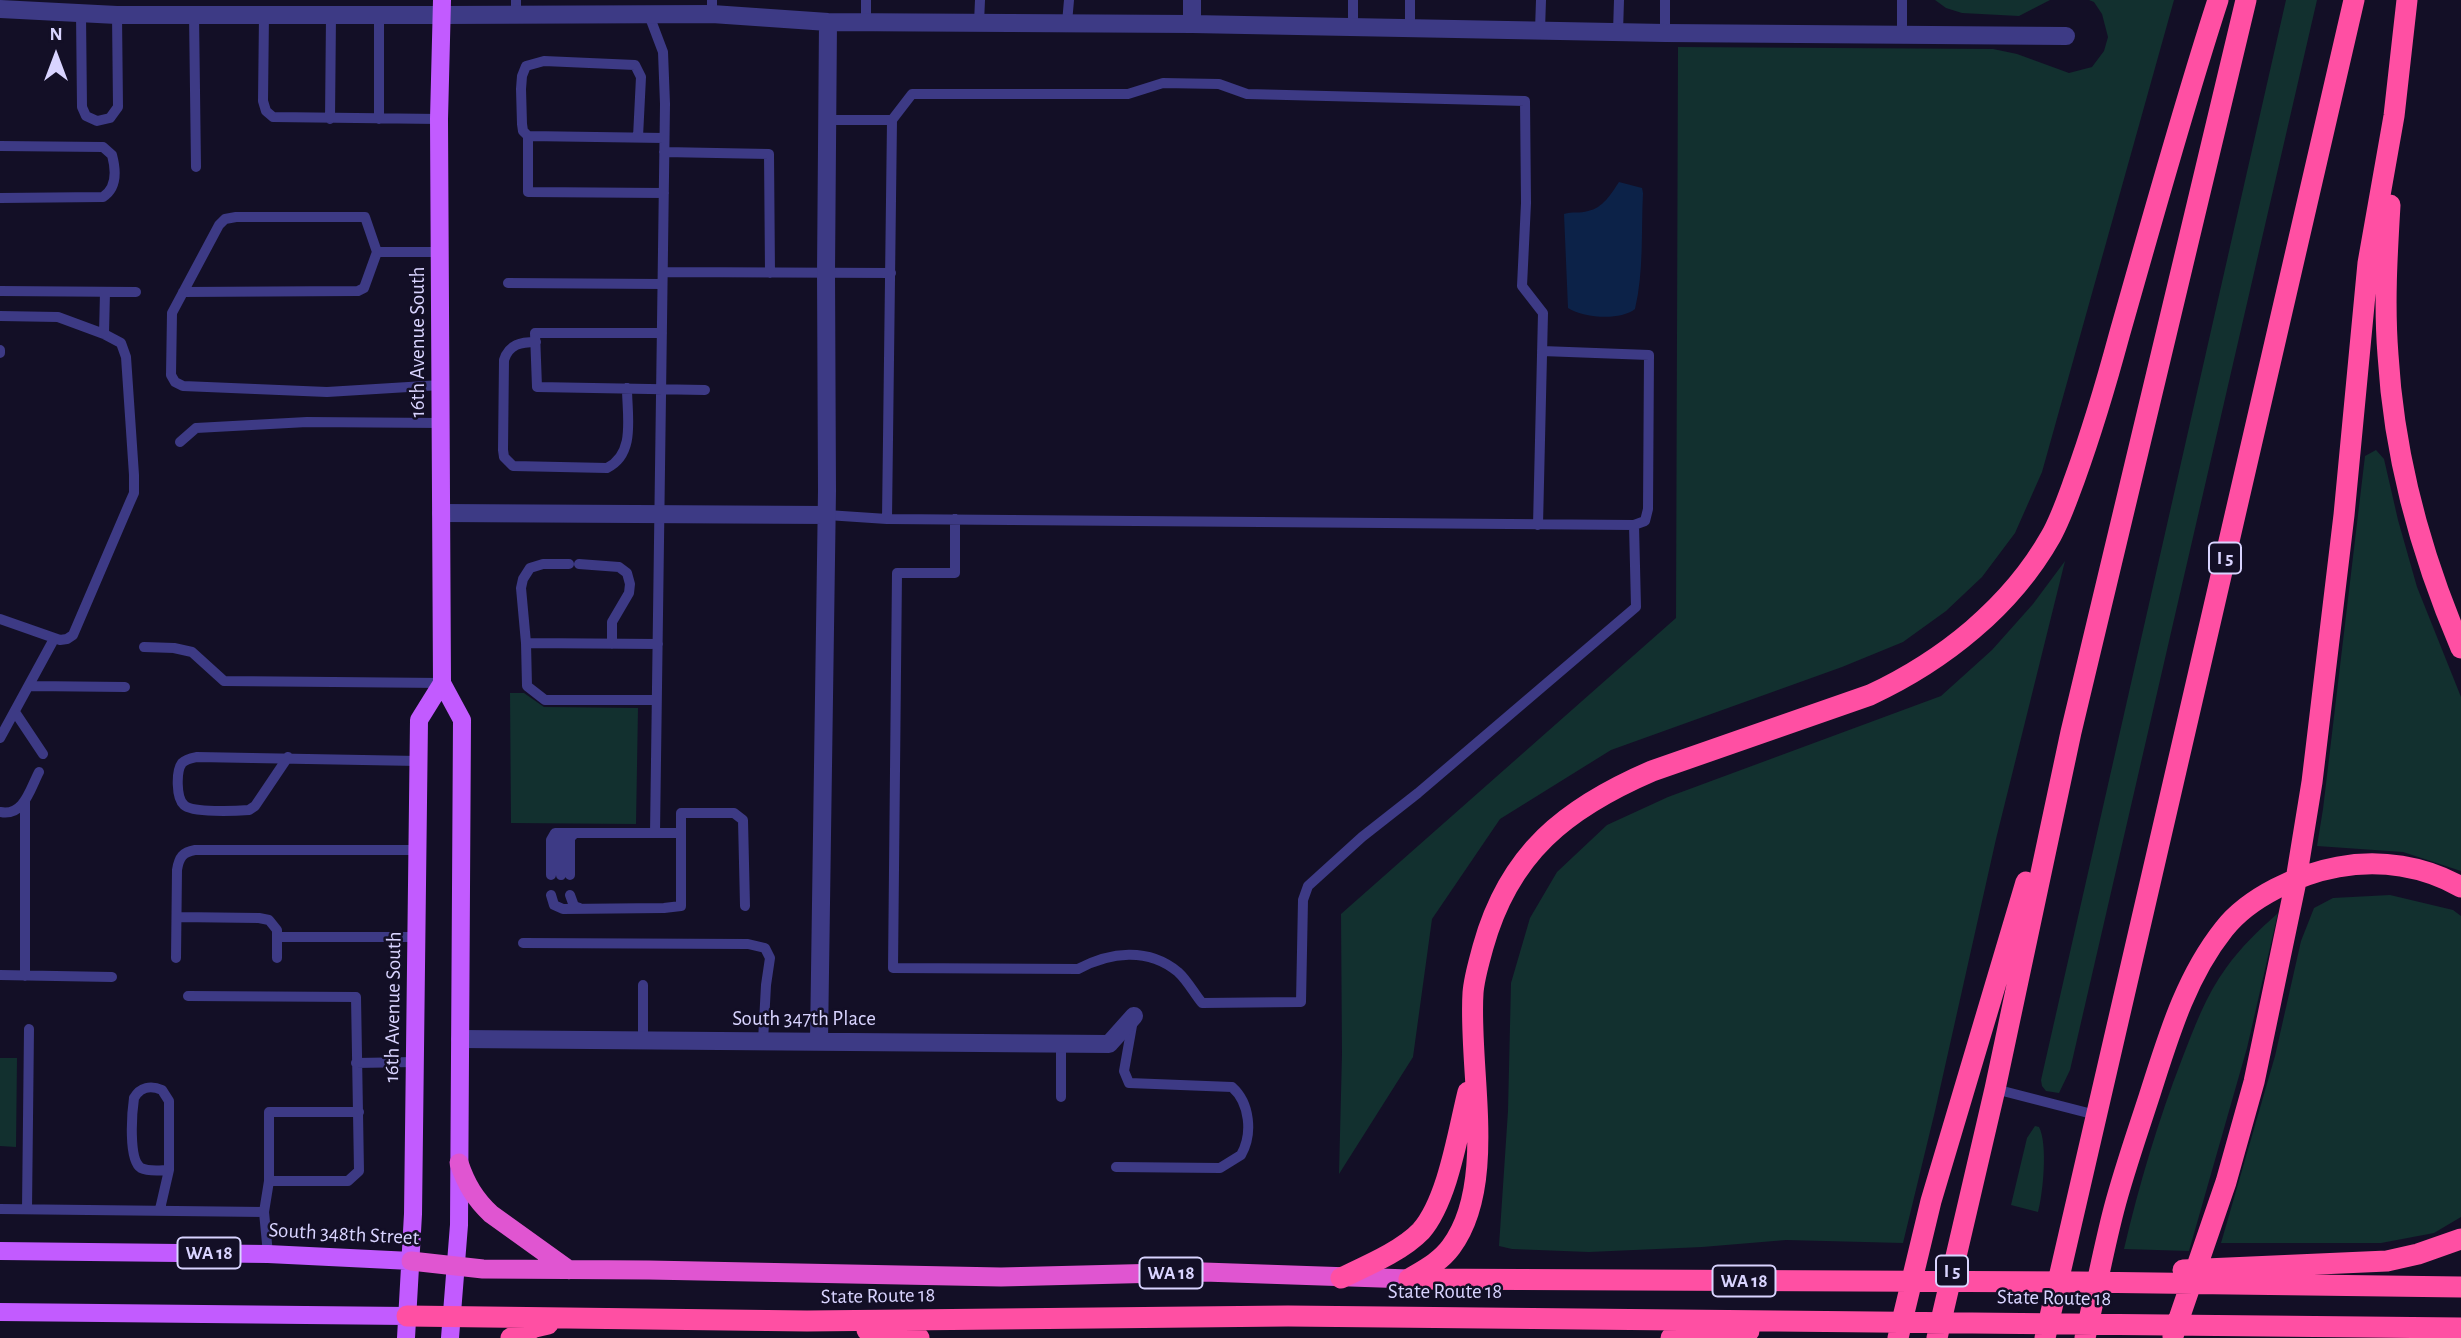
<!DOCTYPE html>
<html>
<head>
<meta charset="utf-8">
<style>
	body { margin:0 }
	#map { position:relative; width:2461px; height:1338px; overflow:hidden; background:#130f26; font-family:"Alegreya Sans",sans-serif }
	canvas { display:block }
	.north { position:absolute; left:21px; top:21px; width:70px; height:70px; -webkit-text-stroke:5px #130f26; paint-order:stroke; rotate:0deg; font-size:19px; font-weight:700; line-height:28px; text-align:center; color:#d9d4ff }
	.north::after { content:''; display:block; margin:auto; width:24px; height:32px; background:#d9d4ff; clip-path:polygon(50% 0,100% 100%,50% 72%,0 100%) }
</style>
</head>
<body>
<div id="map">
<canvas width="2461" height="1338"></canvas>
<div class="north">N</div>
</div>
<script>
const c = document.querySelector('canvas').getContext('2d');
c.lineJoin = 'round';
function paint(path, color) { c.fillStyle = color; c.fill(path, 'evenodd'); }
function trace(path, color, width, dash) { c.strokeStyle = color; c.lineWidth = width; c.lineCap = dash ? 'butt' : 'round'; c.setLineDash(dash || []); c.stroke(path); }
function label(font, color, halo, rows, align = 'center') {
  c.font = font + ' "Alegreya Sans",sans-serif'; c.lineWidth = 5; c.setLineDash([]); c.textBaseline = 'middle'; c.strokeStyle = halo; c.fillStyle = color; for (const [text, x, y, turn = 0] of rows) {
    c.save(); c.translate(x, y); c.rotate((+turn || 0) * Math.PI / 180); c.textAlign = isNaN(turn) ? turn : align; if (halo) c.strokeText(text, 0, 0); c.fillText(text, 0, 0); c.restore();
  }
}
paint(new Path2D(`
	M1935,0H2050L2019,16L1962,13L1946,8Z
	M2089,0H2174L2042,472L2015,533L1982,577L1946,611L1903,642L1842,667L1611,750L1500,819L1432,919L1413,1057L1339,1174L1342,1054L1341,914L1676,618L1678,47L1993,49L2017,54L2069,73L2092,67L2104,51L2108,37L2102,14L2094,2Z
	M2286,0H2317L2070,1070L2059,1093L2046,1091L2042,1086L2041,1080Z
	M2376,450L2384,459L2398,520L2417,587L2461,697V871L2403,852L2317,846L2323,809L2365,456Z
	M2065,561L1996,839L1935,1111L1903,1243L1786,1240L1702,1247L1589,1252L1512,1249L1499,1246L1508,1111L1511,983L1530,918L1557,872L1607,825L1668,797L1941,696L1992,650L2033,604Z
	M510,693H524L544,707L638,708L636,824L511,823Z
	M2390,895L2453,910L2461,916V1217L2434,1233L2381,1243H2221L2275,1056L2301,941L2314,908L2333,898Z
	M2278,913L2247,1048L2189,1251L2124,1249C2139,1185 2158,1121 2182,1059C2194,1028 2206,995 2226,968C2241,947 2259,930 2278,913Z
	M0,1058H17L16,1147L0,1146Z
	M2035,1126L2039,1127C2048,1144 2043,1194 2038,1212L2011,1205L2027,1138Z`), '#12302f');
paint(new Path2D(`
	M1619,182L1642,188L1643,193C1641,232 1644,271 1635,309C1620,321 1584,318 1568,308L1564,214C1572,211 1580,214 1588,211C1603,208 1611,194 1619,182Z`), '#0c2248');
trace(new Path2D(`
	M712,0V14
	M1353,0V26
	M1410,0V27
	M1665,0V33
	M81,14L82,107L86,116L97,121L110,118L118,107L117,15
	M194,14L196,167
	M516,14V0
	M264,15L263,101L266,111L273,117L439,119
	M649,15L663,52L665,104L655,833H681
	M379,16V119
	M866,23V0
	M979,23L980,0
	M1067,23L1069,0
	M1540,30L1541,0
	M1618,32L1619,0
	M1902,35V0
	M330,119L331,16
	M827,120H892
	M528,136L523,131L522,124L521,89L522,76L526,66L544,61L635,65L641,77L638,137
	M0,146L103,147L112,155C116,170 117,188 103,197L0,198
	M664,152L769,154L770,273
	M664,193L528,192V136L664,138
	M377,252H440
	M663,272L891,273
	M508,283L662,284
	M0,291L136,292
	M183,292L358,291L364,288L377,252L365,217H236L225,219L219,225L172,313L171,375L175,382L183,386L327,392L441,385
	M0,316L58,317L104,334L121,343L126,357L134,475V493L130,502L73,635L67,639L60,640L0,619
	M662,333H535L537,387L705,390
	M104,334L105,292
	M536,342C521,342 509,344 504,360L503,450L504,457L513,466L607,468C636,454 627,416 627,388
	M0,350V353
	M180,442L196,428L307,422L441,423
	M827,515L887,519L1634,525L1645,521L1648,509L1649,355L1542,351
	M887,519L892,120L912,94H1128L1163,83L1219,84L1247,94L1525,101L1526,203L1522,286L1543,313L1538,525
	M955,519V573H897L893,968L1078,969C1110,952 1148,947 1178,972C1187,980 1194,993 1202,1003L1301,1002L1303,900L1308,886L1362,837L1418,793L1636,607L1634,525
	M579,564L619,567L627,573L630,584L629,593L612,622V644
	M526,643L521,588L523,579L530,568L543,564H569
	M144,647L174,648L192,652L224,681L442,683
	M30,686L125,687
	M656,700H545L527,686L526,643L658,644
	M15,712L43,754
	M0,738L54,639
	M288,757L255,806L249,810C236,811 192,813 184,805C176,798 176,771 182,763C186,759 192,758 197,757L418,761
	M25,800V976
	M0,812C24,817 30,789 39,772
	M551,875V840L555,833H655
	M561,875L560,842L565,834H571
	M570,875V838L575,833
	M551,895L554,905L563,909L664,908L681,906V813H734L743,820L745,906
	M570,895L574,906L579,908
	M177,917L259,918L269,920L277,930V958
	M277,937H416
	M523,943L748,944L765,948L770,958L766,985L763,1041
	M176,958L177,870C179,857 183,852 195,850H417
	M0,975L112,977
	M188,996L356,997L359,1171L348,1181H269L264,1212
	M643,1041V985
	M356,1063L415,1062
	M1995,1089L2096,1115
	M1061,1097V1044
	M1116,1167L1220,1168L1241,1155C1253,1134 1250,1103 1232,1087L1129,1083L1124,1071L1133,1020
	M269,1181V1112H359
	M0,1209L264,1212L268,1254
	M27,1209L29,1029
	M160,1209L169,1170V1101L162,1090C151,1085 140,1087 134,1098C132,1112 128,1160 141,1168C149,1172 161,1170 169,1170`), '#3d3a85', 10);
trace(new Path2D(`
	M442,15L712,14L828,22L1192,24L1665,33L2066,36
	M1192,24V0
	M441,513L827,515
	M460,1039L1109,1044L1134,1016
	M819,1041L827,491L826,272L828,22`), '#3d3a85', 18);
trace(new Path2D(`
	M0,9L117,15H442`), '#3d3a85', 18);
trace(new Path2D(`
	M442,0L439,119L442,683L462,720L459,1225L450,1338
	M0,1251L268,1254L411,1261
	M0,1312L407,1316
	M406,1338L413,1214L419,720L442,683`), '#c25bff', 18);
trace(new Path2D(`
	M459,1163C466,1184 475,1199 491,1214L569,1270
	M411,1261L483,1269L649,1270L1001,1277L1204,1272L1409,1279`), '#e055d1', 19);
trace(new Path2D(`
	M2390,205C2387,255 2384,305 2388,355C2394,456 2421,555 2461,648
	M2183,1270L2387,1261L2418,1254L2461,1239
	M1341,1278C1366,1266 1402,1251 1421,1231C1448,1200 1458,1132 1468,1092
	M1409,1279C1424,1270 1440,1262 1451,1247C1498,1184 1468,1069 1473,993C1474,978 1479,962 1483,947C1509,853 1566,808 1652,771L1870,695C1943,661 2011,607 2051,536C2061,518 2068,497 2075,478C2092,431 2106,384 2119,336C2151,224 2182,111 2218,0
	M1410,1279L2079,1282L2461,1287
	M407,1316L807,1321L1288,1316L2461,1328
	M867,1330L919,1338
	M2173,1336L2226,1182L2254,1082L2295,886L2312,782L2344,515L2368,263L2394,116L2407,0
	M511,1338L535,1327L548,1324
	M1671,1338L1749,1331
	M1898,1338L1931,1201L2026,882
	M1937,1338L1995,1089L2071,732L2246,0
	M2045,1338L2354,0
	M2085,1338C2095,1295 2103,1251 2114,1209C2124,1171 2137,1134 2149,1097C2168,1038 2185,978 2224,929C2249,897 2299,874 2338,867C2380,859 2424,866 2461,887`), '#ff4fa3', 21);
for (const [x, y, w] of [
	[2225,558,32],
	[209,1253,63],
	[1952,1271,32],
	[1171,1273,63],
	[1744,1281,63]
]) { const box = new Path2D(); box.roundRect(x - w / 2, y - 15.5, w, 31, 5); c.fillStyle = '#130f26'; c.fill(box); trace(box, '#d9d4ff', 2); }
label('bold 19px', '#d9d4ff', null, [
	["I 5",2225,558],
	["WA 18",209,1253],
	["I 5",1952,1271],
	["WA 18",1171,1273],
	["WA 18",1744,1281]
]);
label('21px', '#d9d4ff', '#130f26', [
	["16th Avenue South",418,342,-90],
	["16th Avenue South",393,1007,-89],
	["South 347th Place",804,1019],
	["South 348th Street",344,1234,3],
	["State Route 18",1445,1292],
	["State Route 18",878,1296,-1],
	["State Route 18",2054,1298,1]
]);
</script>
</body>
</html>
